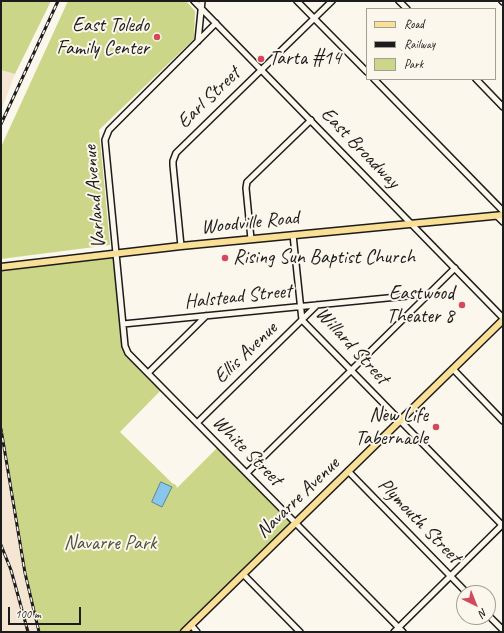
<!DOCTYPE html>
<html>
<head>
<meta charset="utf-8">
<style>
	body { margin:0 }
	#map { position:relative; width:504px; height:633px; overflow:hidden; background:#fbf7ec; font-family:Caveat,sans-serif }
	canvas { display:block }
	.frame { position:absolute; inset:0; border:2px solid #1c1c1c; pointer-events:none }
	.legend { position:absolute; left:366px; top:8px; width:130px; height:72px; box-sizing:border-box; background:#fbf7ec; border:1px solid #a29f99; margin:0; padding:5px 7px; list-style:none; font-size:12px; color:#1c1c1c }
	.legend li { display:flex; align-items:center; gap:8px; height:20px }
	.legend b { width:20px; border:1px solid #a29f99 }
	.north { position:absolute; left:456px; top:585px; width:40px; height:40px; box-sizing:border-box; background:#fbf7ec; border:1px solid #a29f99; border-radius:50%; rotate:137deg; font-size:11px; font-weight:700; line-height:16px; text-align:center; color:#1c1c1c }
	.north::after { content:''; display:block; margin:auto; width:14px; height:18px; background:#d1495b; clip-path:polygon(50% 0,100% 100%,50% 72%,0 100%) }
	.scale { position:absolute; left:8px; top:607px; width:73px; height:18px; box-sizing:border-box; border:2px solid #1c1c1c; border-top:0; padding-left:5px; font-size:12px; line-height:14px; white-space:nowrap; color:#1c1c1c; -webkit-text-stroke:3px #fbf7ec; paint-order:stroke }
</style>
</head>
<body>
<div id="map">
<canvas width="504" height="633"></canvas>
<div class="frame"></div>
<ul class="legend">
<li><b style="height:5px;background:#fadf96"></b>Road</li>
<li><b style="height:5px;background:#1c1c1c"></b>Railway</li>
<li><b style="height:11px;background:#cbd689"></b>Park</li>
</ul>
<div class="north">N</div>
<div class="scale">100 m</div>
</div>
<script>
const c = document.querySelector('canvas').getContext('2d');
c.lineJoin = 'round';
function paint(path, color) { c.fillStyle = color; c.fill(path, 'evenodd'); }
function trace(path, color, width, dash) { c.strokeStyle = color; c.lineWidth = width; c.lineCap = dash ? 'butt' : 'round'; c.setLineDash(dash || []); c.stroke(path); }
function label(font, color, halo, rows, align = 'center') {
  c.font = font + ' Caveat,sans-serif'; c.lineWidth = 4; c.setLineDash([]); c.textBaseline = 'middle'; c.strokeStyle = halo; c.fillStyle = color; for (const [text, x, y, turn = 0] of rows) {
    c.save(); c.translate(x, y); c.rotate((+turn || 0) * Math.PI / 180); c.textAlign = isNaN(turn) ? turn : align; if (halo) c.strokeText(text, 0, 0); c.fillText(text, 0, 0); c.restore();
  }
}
paint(new Path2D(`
	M1,70L15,74L1,111Z
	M1,429L17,523L39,632H1Z`), '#f4e6d2');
paint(new Path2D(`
	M1,1H51L15,74L1,70Z
	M68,1H186L195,11L194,39L99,130L110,245L1,259V147Z
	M116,254L125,346L163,388L120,432L172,483L176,485L177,488L220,445L296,522L184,632H39L25,573L1,429V267Z`), '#cbd689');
const water = new Path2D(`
	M161,482L172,487L162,507L152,502Z`);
paint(water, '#88c7e9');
trace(water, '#5d8397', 1);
const minor = new Path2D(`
	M194,1L503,318
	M297,1L367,72
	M399,1L407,9
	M502,1L503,2
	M216,23L109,130L105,140L125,346L128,353L403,632
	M198,41L202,1
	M374,79L503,211
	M476,79L503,107
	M497,216L503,222
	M293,235L302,320L503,526
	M251,239L246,188L247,182L311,120
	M181,246L173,165V161L176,153L332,1
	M123,324L428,294
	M453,369L503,421
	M148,373L206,316
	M197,423L317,305
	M348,471L467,593
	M247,473L455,268
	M243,574L300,632
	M488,615L503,630
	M191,625L197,632
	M394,632L503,524`);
const major = new Path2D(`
	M1,267L181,246L503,215
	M184,632L503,320`);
trace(minor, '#1c1c1c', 8);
trace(major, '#1c1c1c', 9);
trace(minor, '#fbf7ec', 5);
trace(major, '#fadf96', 6);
const rail = new Path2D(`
	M1,124L58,1
	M1,429L25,573L39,632
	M1,545L11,570L28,632`);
trace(rail, '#1c1c1c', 3);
trace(rail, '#fbf7ec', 1.5, [4.5]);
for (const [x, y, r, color] of [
	[157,37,4,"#d1495b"],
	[261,59,4,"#d1495b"],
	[225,258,4,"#d1495b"],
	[462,305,4,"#d1495b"],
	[436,427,4,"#d1495b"]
]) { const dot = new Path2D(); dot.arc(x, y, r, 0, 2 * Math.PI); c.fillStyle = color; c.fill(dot); trace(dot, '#fbf7ec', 1.5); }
label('20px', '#1c1c1c', '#fbf7ec', [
	["East Toledo",149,26],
	["Family Center",149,49],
	["Tarta #14",269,59,"left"],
	["Rising Sun Baptist Church",233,258,"left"],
	["Eastwood",454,294],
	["Theater 8",454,317],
	["New Life",428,416],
	["Tabernacle",428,439]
], 'right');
label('20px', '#1c1c1c', '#fbf7ec', [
	["Earl Street",209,98,-44],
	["East Broadway",360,148,46],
	["Varland Avenue",95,197,-95],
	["Woodville Road",250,223,-6],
	["Halstead Street",238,297,-6],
	["Willard Street",352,346,47],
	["Ellis Avenue",246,353,-44],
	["White Street",247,451,45],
	["Navarre Avenue",298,498,-44],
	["Plymouth Street",419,521,46]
]);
label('20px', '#51543d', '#fbf7ec', [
	["Navarre Park",110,544]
]);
</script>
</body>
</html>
